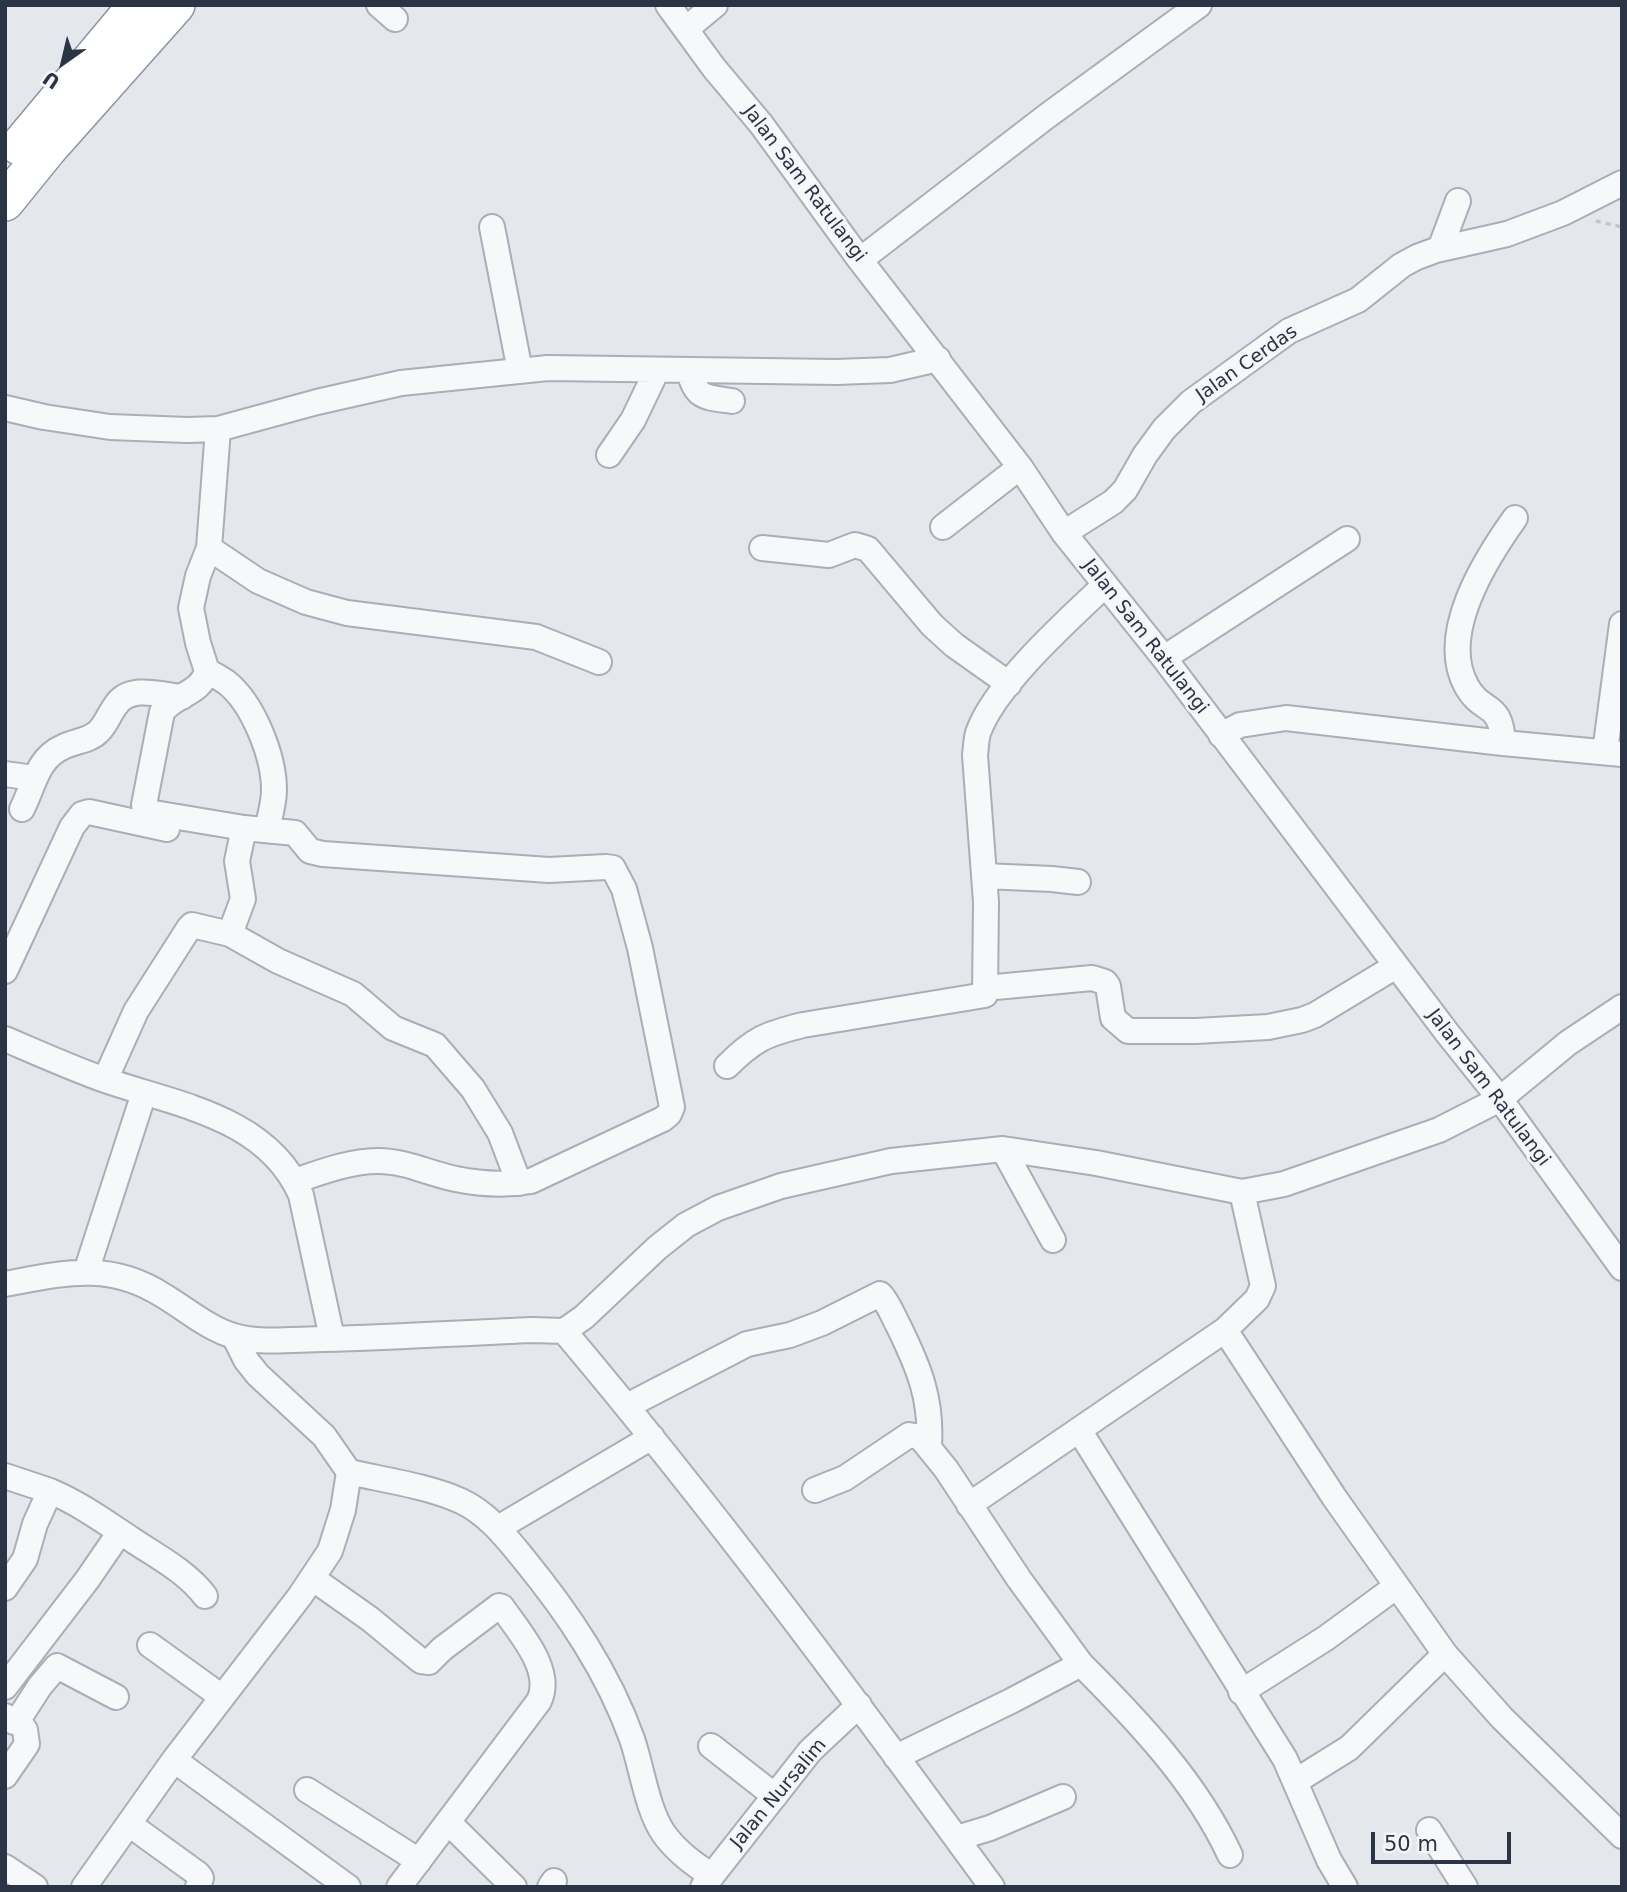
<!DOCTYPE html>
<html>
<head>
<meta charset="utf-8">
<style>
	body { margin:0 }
	#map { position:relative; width:1627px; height:1892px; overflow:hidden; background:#e4e7ec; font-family:"DejaVu Sans",sans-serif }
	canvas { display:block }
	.frame { position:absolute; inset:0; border:7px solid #2b3445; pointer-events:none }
	.north { position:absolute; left:28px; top:28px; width:70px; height:70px; -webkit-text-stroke:5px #f4f6f9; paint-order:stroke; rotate:214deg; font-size:19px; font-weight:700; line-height:28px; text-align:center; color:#2b3445 }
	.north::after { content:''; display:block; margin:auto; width:24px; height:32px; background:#2b3445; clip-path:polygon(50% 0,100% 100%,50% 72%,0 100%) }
	.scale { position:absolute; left:1371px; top:1832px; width:140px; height:32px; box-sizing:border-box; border:4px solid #2b3445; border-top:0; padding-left:9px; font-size:21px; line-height:24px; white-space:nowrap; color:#2b3445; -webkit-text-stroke:5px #f4f6f9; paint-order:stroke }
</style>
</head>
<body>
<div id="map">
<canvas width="1627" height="1892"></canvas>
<div class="frame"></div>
<div class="north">U</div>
<div class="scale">50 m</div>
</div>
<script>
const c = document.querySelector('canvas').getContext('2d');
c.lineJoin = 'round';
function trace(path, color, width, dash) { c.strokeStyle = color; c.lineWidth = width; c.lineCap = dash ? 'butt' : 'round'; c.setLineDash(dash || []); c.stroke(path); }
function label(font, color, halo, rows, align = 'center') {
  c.font = font + ' "DejaVu Sans",sans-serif'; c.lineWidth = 6; c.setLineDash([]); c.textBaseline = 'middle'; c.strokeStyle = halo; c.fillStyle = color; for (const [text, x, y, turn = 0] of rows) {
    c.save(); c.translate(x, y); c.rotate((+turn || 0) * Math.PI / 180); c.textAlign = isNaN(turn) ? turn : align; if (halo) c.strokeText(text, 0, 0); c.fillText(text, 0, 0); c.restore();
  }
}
const minor = new Path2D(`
	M379,5L395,19
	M668,5L714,68L761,124L860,260L1020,467L1064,533L1164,658L1448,1034L1500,1099L1622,1268
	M686,29L715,5
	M492,227L520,371
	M1440,249L1458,201
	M860,260L1047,116L1199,5
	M689,371C696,399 705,397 732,401
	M5,408L44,417L110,427L187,430L218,429L317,402L401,383L548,368L836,372L890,370L938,359
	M609,455L633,420L657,370
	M943,527L1020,467
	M1064,533L1113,502L1125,490L1145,455L1164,429L1191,402L1289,331L1358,300L1402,265L1417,257L1436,250L1507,234L1563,213L1622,183
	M209,548L258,581L306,602L347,613L536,637L599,662
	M762,548L829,555L855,545L868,549L932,625L954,645L1009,684
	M1164,658L1347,539
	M207,671C213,674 220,678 226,682C253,703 274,756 274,790C274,803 270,816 267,829
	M1221,735L1240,725L1286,718L1503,743L1622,754
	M1503,743C1501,700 1483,715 1467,687C1437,635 1485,560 1515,518
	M1605,752L1622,624
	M5,774L34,778
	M22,809C34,786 37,758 63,747C74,741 89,741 98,732C106,725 109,714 116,705C130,684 161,695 182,697
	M244,828L295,833L310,851L323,854L549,870L606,867L613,868L624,889L640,948L672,1107L669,1114L663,1119L531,1181C508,1185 480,1184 456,1179C430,1174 406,1161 378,1161C350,1161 321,1172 295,1181
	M984,876L1052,879L1078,882
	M230,934L278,961L353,994L393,1028L435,1045L473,1089L500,1133L519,1183
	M5,971L72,827L82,814L89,812L167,829
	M985,988L1092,978L1105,982L1108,986L1113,1018L1128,1031H1196L1268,1027L1302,1020L1315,1015L1396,966
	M5,1039C38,1053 71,1068 105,1080C177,1105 267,1117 301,1195L332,1338
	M727,1066C754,1039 766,1034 803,1025L985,995L986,902L975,755C976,748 976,740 978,733C994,686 1068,620 1105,585
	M105,1080L136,1011L189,928L192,925L230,934L243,899L237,861L244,828L154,813L147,811L144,805L162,712C175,694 200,695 207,671L198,643L191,608L198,576L209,548L218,429
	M1003,1149L1053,1240
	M86,1272L144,1093
	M5,1284C65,1273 109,1261 164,1296C186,1309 209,1329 234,1336C259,1344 297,1339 324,1339C393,1337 463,1333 532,1330L564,1331C715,1510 854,1698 992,1887
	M1225,1330L1334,1497L1445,1654L1502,1718L1622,1836
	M564,1331L584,1317L657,1248L686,1225L718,1208L781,1186L891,1161L1003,1149L1096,1163L1242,1192L1284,1184L1439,1130L1500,1099L1568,1043L1622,1007
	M627,1406L747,1344L790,1335L822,1323L880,1294C888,1302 893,1316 899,1327C919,1368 932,1399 929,1446
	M1079,1430L1285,1759L1329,1860L1345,1887
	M349,1472C384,1480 428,1486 461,1501C487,1513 506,1537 523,1558C568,1613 608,1672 632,1739C642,1768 647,1810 664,1834C677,1852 694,1864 712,1876
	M5,1476L50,1491
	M815,1490L845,1478L909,1435L920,1437L946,1469L1019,1579L1081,1664L1011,1701L896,1757
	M969,1505L1225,1330L1257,1299L1263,1286L1242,1192
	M498,1528L652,1437
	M312,1578L370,1619L421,1661L429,1662L442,1649L499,1606L502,1607C519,1632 554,1670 539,1701L399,1887
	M5,1588L25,1559L35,1524L50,1491C79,1503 105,1522 131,1539C156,1556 186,1571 205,1596
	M150,1645L222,1697
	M1081,1664C1138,1721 1196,1782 1230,1855
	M5,1687L87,1580L120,1532
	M1241,1692L1326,1638L1397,1586
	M5,1716L14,1722L18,1720L40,1686L57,1666L116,1697
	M711,1746L775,1796
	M174,1760L348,1887
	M5,1776L27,1744L25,1730L18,1720
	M1296,1781L1349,1748L1445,1654
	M307,1790L419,1861
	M448,1822L514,1887
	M129,1824L198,1874L201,1878L198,1887
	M1429,1830L1465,1887
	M957,1838L990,1828L1063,1797
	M5,1867L35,1887
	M84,1887L174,1760L300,1596L330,1551L343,1510L349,1472L324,1436L258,1375L246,1360L234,1336
	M550,1887L554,1881
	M703,1887L810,1751L859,1705`);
const highway = new Path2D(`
	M19,146L137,5
	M5,202L48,149L176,5`);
trace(minor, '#a9aeb7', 28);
trace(highway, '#8b94a3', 40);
trace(new Path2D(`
	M1596,221L1622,227`), '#c2c5cb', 3.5, [5, 5]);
trace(minor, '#f7f8fa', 24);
trace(highway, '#fff', 37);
label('19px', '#2b3445', '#f4f6f9', [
	["Jalan Sam Ratulangi",804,184,53],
	["Jalan Cerdas",1247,364,-35],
	["Jalan Sam Ratulangi",1145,637,52],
	["Jalan Sam Ratulangi",1488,1088,53],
	["Jalan Nursalim",779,1794,-50]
]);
</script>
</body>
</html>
